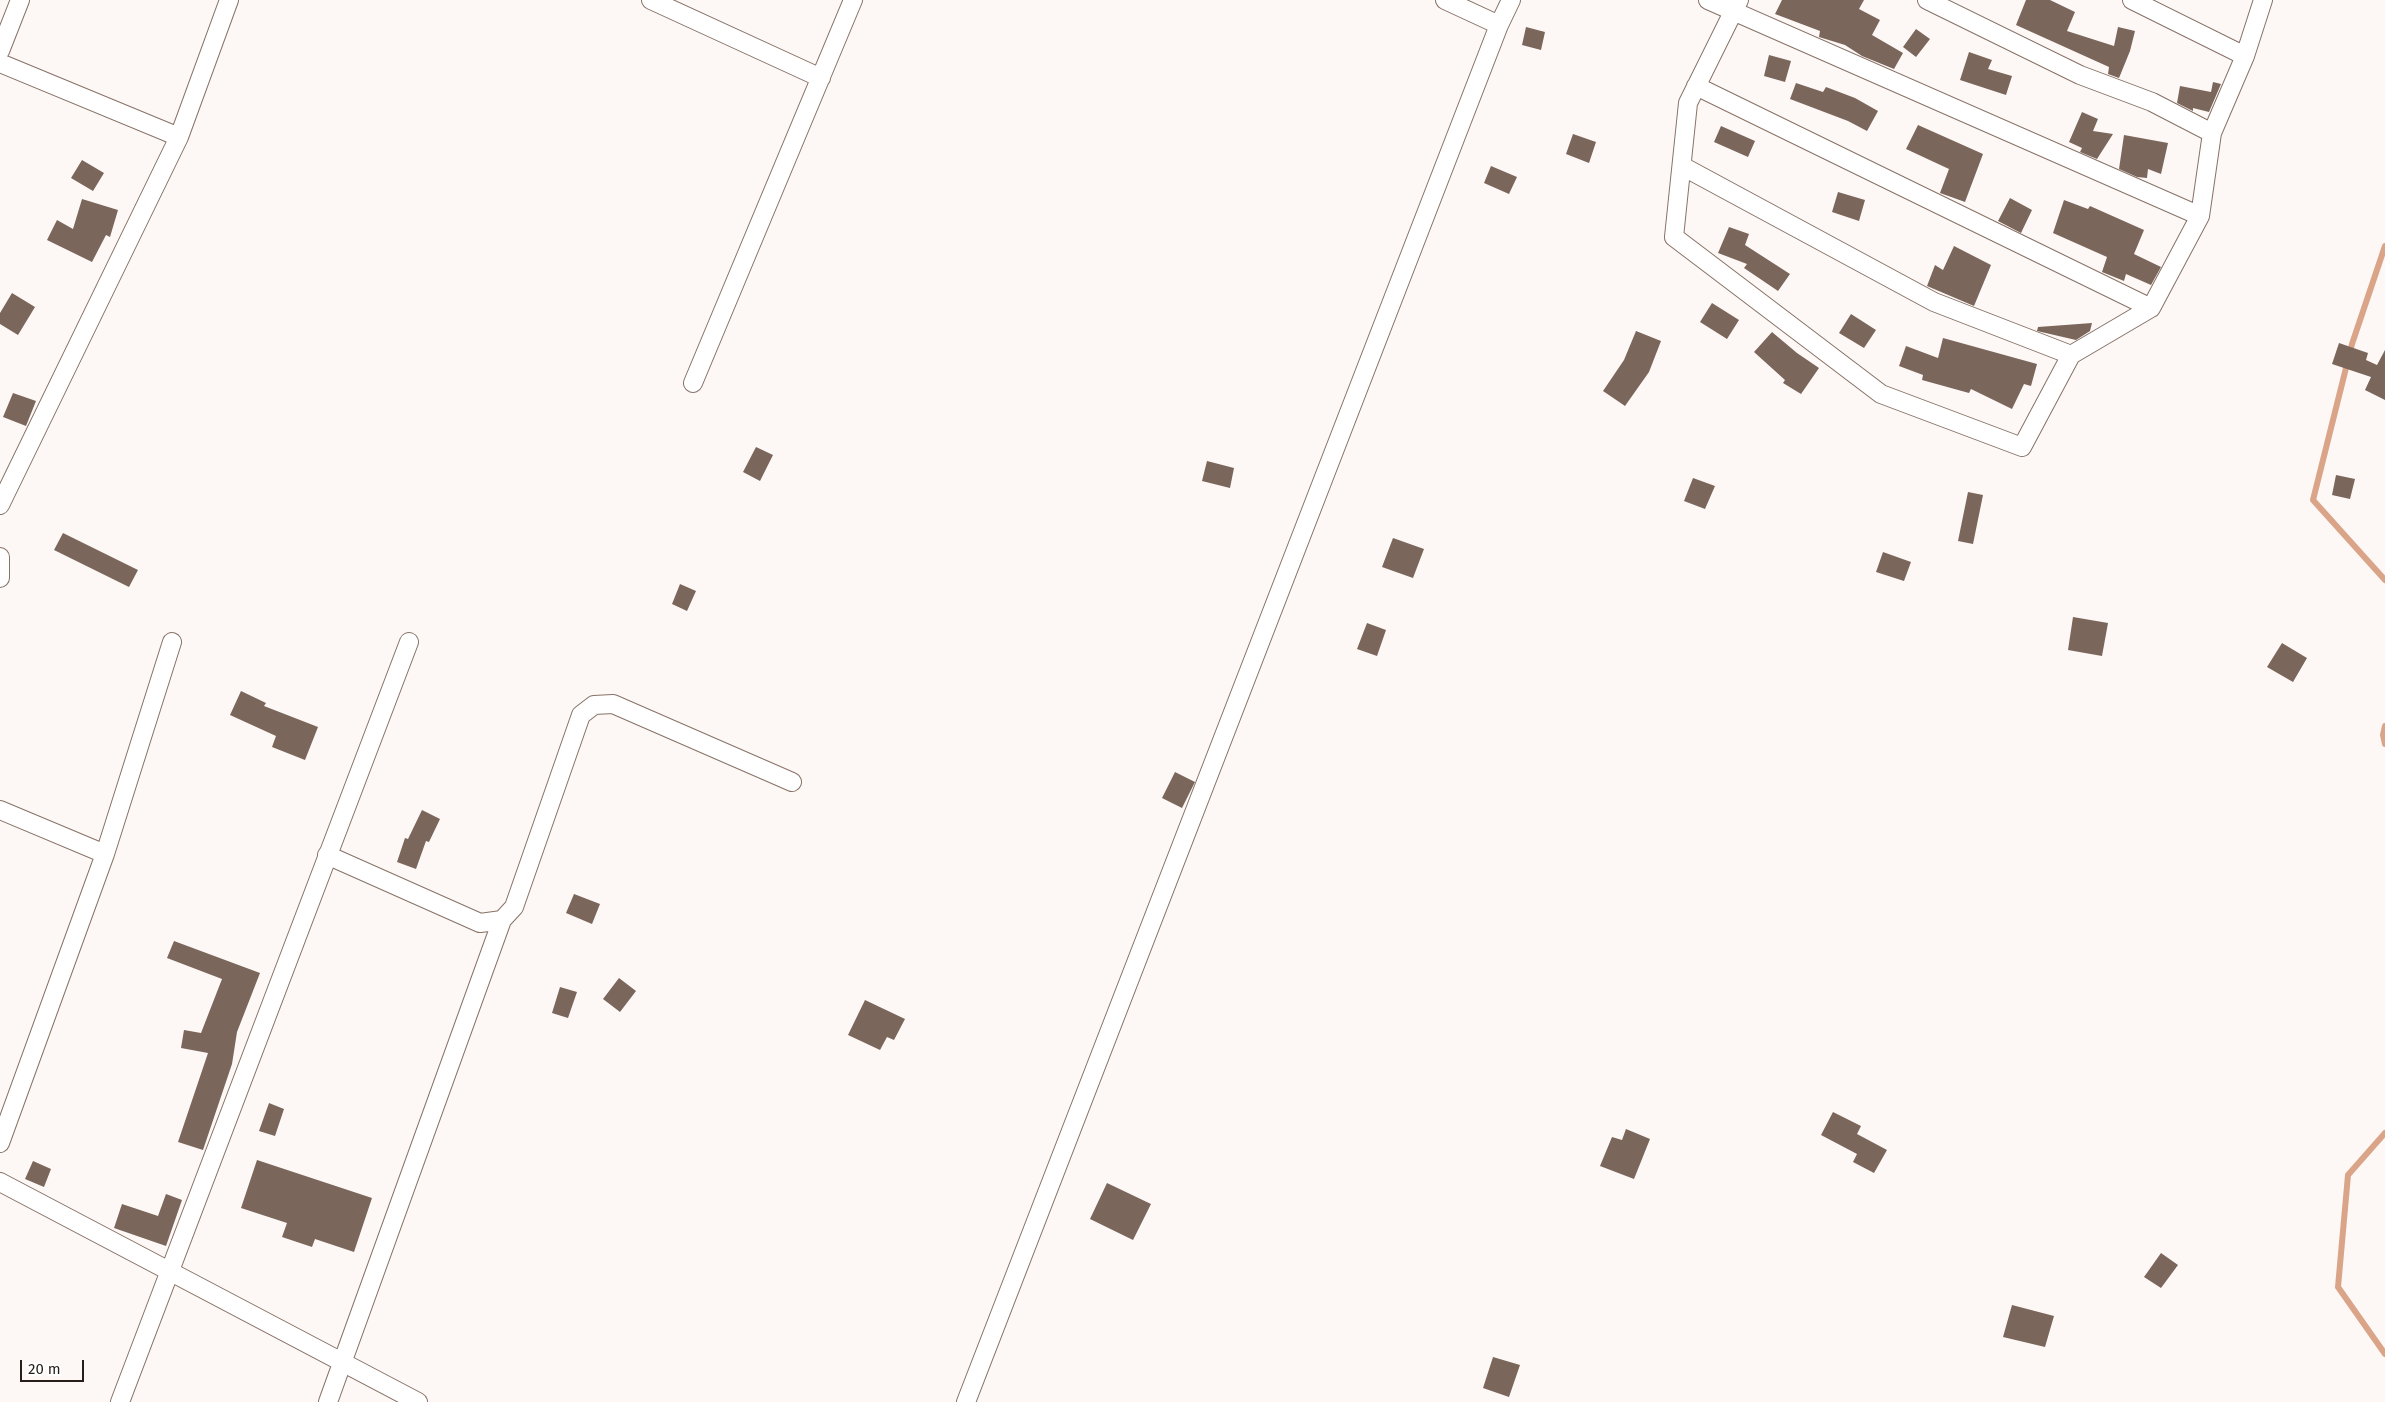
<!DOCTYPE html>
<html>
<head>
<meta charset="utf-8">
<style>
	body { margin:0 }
	#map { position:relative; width:2385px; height:1402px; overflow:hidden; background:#fdf8f5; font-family:"Fira Sans",sans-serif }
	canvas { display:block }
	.scale { position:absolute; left:20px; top:1360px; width:64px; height:22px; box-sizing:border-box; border:2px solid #271e1a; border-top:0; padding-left:6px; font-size:15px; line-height:18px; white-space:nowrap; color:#271e1a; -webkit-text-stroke:4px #fff; paint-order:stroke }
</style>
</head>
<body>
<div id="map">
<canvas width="2385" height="1402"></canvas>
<div class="scale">20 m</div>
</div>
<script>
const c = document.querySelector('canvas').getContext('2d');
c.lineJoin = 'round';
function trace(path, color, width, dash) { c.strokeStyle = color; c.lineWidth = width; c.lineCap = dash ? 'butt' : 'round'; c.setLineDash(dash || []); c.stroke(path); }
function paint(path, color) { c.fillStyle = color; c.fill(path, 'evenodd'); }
trace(new Path2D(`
	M2385,246L2352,344L2313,500L2385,580
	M2385,726L2383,735L2385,744
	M2385,1133L2348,1175L2338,1287L2385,1354`), '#daa489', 6);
paint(new Path2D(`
	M1782,0H1864L1859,9L1880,20L1872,35L1903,53L1894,69L1862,56L1845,45L1819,37L1820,31L1775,14Z
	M2026,0H2050L2075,12L2067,31L2114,46L2118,27L2135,31L2130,51L2119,78L2108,74L2109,67L2016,25Z
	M1526,27L1545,32L1541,50L1522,45Z
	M1916,29L1930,39L1916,57L1903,47Z
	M1969,52L1992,60L1988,69L2012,76L2006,95L1960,80Z
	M1769,55L1791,61L1785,82L1764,76Z
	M2213,82L2221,84L2209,112L2193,108V111L2177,103L2180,86L2211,92Z
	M1796,83L1823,92L1826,87L1855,98L1878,111L1867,131L1848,121L1790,99Z
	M2082,112L2098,119L2093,131L2113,134L2097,159L2080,152L2082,148L2069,142Z
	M1918,125L1983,154L1965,202L1940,193L1949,169L1906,149Z
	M1721,126L1755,141L1748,157L1714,142Z
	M1573,134L1596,142L1589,163L1566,154Z
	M2124,135L2168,143L2161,174L2148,169L2147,178L2137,177L2119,169Z
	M82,160L104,173L93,191L71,178Z
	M1491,166L1517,177L1509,194L1484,183Z
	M1838,192L1865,200L1859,221L1832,212Z
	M2010,198L2032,210L2021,233L1998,221Z
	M82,199L118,210L110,237L106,235L92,262L47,240L57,220L73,229Z
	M2064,200L2088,209L2090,206L2144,230L2134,254L2161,267L2151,285L2126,274L2124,281L2102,272L2107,257L2053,233Z
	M1729,227L1749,234L1745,245L1790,274L1778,291L1744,268L1747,264L1718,253Z
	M1954,246L1991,265L1974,306L1927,286L1935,265L1943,270Z
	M12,293L35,307L18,335L0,324V313Z
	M1712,303L1739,320L1727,339L1700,322Z
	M1851,314L1876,330L1864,348L1839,333Z
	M2092,323L2090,331L2076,340L2037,331L2038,327Z
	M1636,331L1661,341L1649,372L1625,406L1603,391L1624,360Z
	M1772,332L1797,353L1819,368L1801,394L1783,383L1785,380L1754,352Z
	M1943,338L2037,364L2031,386L2024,384L2012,409L1971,389L1969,393L1922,380L1923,375L1899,366L1906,346L1938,358Z
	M2339,343L2368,353L2366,360L2377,365L2385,350V400L2365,390L2371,377L2332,364Z
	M13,393L36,401L26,426L3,417Z
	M756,447L773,455L760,481L743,472Z
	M1207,461L1234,468L1230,488L1202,481Z
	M2336,475L2355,479L2350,499L2332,495Z
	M1693,478L1715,486L1705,509L1684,501Z
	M1968,492L1983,495L1973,544L1958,541Z
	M63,533L138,570L129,587L54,550Z
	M1393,538L1424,549L1413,578L1382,567Z
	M1883,552L1911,562L1904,581L1876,572Z
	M680,584L696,591L687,611L672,604Z
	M2073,617L2108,623L2102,656L2068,650Z
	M1367,623L1386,630L1377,656L1357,649Z
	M2282,643L2307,658L2293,682L2267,667Z
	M241,691L266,703L264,706L318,727L305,760L272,747L276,736L230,715Z
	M1175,772L1195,782L1182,808L1162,798Z
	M422,810L440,819L429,842L426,841L416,869L397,862L405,838L408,839Z
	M574,894L600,904L592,924L566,913Z
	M174,941L260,973L237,1032L232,1064L203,1150L178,1142L208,1053L181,1048L184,1030L201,1033L222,979L167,958Z
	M619,978L636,991L620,1012L603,999Z
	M560,987L577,992L568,1018L552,1013Z
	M865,1000L905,1019L894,1040L887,1037L880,1050L848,1035Z
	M269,1103L284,1109L275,1136L259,1131Z
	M1833,1112L1861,1126L1857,1134L1887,1150L1874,1173L1853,1162L1857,1154L1821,1135Z
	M1626,1129L1650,1139L1634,1179L1600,1166L1612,1137L1622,1140Z
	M257,1160L372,1198L354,1252L315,1239L312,1247L282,1237L287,1223L241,1208Z
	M33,1161L51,1169L44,1187L25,1179Z
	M1107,1183L1151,1204L1133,1240L1090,1219Z
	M166,1194L182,1200L166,1246L114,1228L122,1204L158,1216Z
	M2161,1253L2178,1265L2161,1288L2144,1277Z
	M2012,1305L2054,1316L2045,1347L2003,1337Z
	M1493,1357L1520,1365L1509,1397L1483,1388Z`), '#7b665b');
const minor = new Path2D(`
	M651,0L821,78
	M1445,0L1499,25
	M1708,0L2200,216
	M1739,0L1688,103L1674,237L1881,394L2022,447L2071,355L2151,308L2200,216L2212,133L2245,56L2263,0
	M1927,0L2080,75L2152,102L2212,133
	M2132,0L2245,56
	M0,51L20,0
	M0,63L179,137
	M1696,86L2151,308
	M1682,166L1934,302L2071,355
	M693,383L853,0
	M0,505L179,137L229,0
	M0,557V578
	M0,810L105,854
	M327,855L480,923L502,920L514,907L581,715L594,705L613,704L792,782
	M0,1143L105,854L172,642
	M0,1182L418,1402
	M120,1402L409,642
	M328,1402L502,920
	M966,1402L1499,25L1511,0`);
trace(minor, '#877267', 20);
trace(minor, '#fff', 18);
</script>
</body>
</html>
